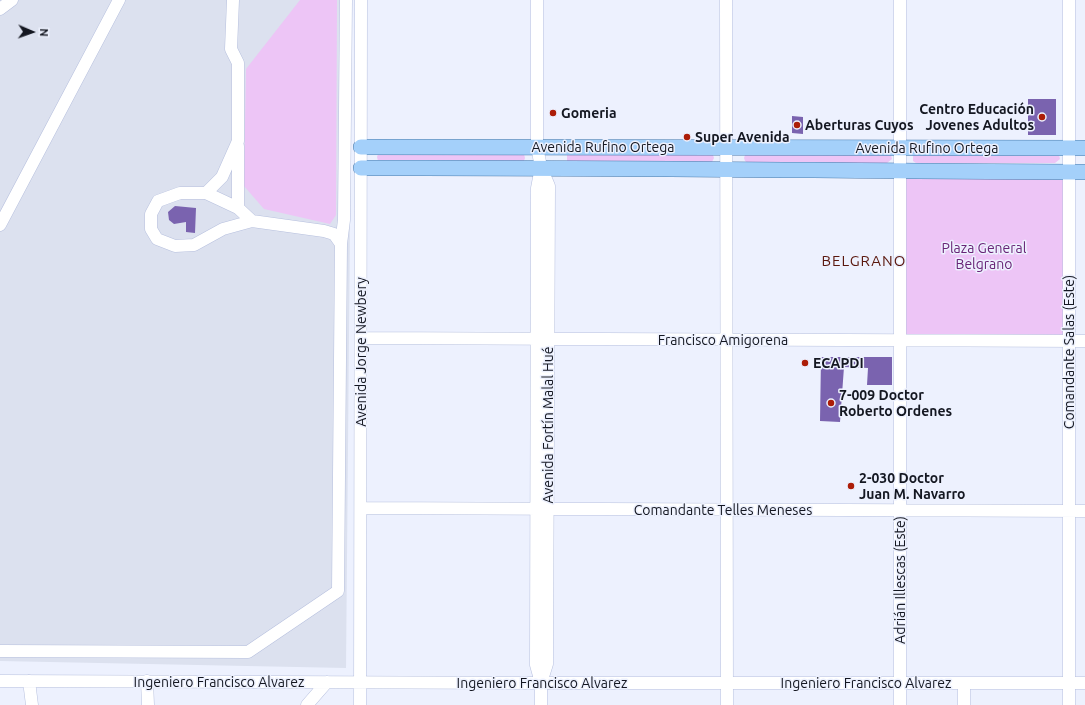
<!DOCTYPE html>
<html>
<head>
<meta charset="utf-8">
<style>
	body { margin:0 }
	#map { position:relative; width:1085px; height:705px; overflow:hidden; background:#edf1fe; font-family:Ubuntu,sans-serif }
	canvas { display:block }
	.north { position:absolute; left:12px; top:12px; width:40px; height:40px; -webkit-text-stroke:3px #edf1fe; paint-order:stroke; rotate:92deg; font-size:11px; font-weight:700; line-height:16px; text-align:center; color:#141721 }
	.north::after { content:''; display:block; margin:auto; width:14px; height:18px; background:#141721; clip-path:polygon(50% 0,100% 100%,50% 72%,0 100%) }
</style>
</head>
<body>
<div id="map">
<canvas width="1085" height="705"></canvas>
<div class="north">N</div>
</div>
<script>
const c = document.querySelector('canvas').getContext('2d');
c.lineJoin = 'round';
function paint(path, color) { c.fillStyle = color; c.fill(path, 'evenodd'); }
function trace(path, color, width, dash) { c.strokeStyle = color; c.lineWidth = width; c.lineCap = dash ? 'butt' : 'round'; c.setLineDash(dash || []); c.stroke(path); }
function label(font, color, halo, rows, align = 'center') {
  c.font = font + ' Ubuntu,sans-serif'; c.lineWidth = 3; c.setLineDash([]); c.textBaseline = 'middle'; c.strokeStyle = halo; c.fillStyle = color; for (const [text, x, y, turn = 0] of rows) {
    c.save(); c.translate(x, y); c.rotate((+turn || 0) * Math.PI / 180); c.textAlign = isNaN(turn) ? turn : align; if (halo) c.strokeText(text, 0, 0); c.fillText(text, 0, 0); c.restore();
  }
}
paint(new Path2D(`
	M0,0H352L346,668L0,661Z`), '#dce1ef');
paint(new Path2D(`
	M300,0H337L336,215L330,224L264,209L244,186L246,69Z
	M378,154H524L525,158L524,161H378L377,157Z
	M567,154L713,155L714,158L712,162L709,163L567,161Z
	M888,154L891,155L892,159L887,163H748L745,161L744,158L745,155Z
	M913,155H1059L1060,159L1055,163H916L913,161Z
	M900,171L1068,172L1069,341L900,340Z`), '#edc5f6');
paint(new Path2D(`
	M1028,99H1056V135H1028Z
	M792,116L803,117V134L792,133Z
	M175,206L196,208L195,233L186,232V222L174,224L169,220L168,212Z
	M821,357H892V385H867L868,368L844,367L840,422L820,421Z`), '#7a63af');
const minor = new Path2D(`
	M537,0V147L541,167
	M726,0L727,705
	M1069,0V705
	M0,9L12,0
	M238,146V208L252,221
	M206,193L238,208
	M0,225L119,0
	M341,244L344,220L346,0
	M361,338L1085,341
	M361,508L1085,511
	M0,651L248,652L338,591L341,244L334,234L324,231L252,221L223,229L194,245L175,246L157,239L151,229V214L158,201L180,193H206L222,177L238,141V63L231,49L233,0
	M0,681L541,683H1085
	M29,681L32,705
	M147,681L148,705
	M307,705L327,682
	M360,705L361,0
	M541,705V683L547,664L549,186L541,167L537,188L536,665L541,683
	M900,705V0
	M964,705V683`);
const major = new Path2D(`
	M361,147L1085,148
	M361,168C602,167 844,171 1085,172`);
trace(minor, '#b7c0de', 13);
trace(major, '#4a7bab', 16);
trace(minor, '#fff', 12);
trace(major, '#a4d0fa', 15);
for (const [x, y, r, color] of [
	[553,113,4,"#ac1d08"],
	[1042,117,4,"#ac1d08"],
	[797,125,4,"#ac1d08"],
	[687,137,4,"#ac1d08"],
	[805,363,4,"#ac1d08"],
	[831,403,4,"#ac1d08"],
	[851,486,4,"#ac1d08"]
]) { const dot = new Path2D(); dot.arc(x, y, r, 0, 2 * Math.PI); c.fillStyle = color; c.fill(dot); trace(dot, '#edf1fe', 1.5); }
label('bold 14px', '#141721', '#edf1fe', [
	["Centro Educación",1034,109,"right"],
	["Jovenes Adultos",1034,125,"right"],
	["Gomeria",561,113],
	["Aberturas Cuyos",805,125],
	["Super Avenida",695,137],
	["ECAPDI",813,363],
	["7-009 Doctor",839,395],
	["Roberto Ordenes",839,411],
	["2-030 Doctor",859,478],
	["Juan M. Navarro",859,494]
], 'left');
label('14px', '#141721', '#edf1fe', [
	["Avenida Rufino Ortega",603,147],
	["Avenida Rufino Ortega",927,148],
	["Francisco Amigorena",723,340],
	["Avenida Jorge Newbery",361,352,-90],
	["Comandante Salas (Este)",1069,352,-90],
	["Avenida Fortín Malal Hué",548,425,-90],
	["Comandante Telles Meneses",723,510],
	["Adrián Illescas (Este)",900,580,-90],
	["Ingeniero Francisco Alvarez",219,682],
	["Ingeniero Francisco Alvarez",542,683],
	["Ingeniero Francisco Alvarez",866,683]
]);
label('14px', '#682477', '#edf1fe', [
	["Plaza General",984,248],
	["Belgrano",984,264]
]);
c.letterSpacing = '1px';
label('15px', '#5a170d', '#edf1fe', [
	["BELGRANO",864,261]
]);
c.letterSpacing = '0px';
</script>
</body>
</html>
